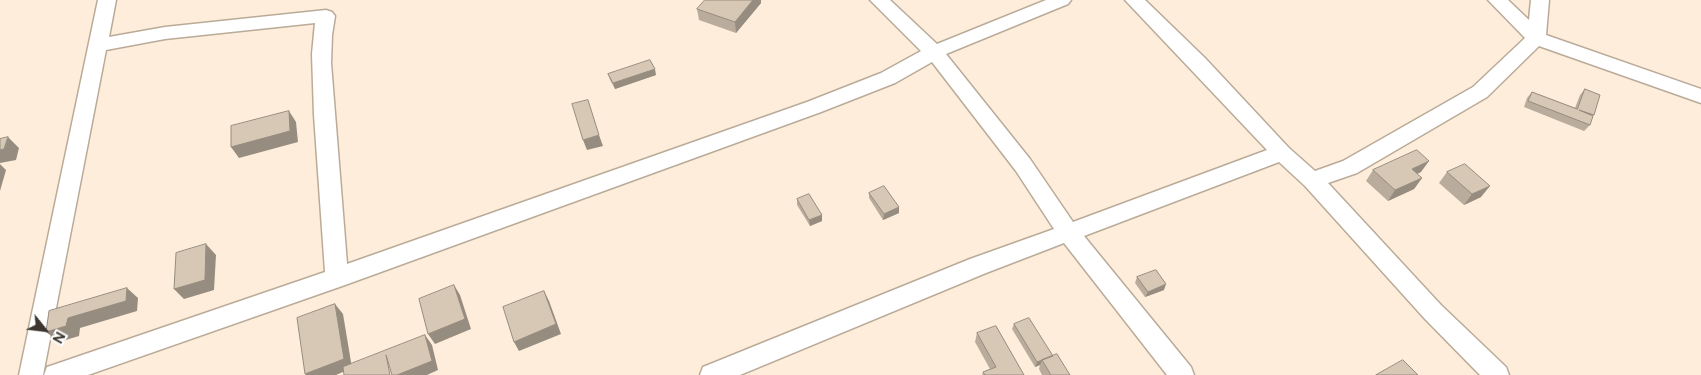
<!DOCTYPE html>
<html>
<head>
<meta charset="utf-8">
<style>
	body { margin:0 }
	#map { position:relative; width:1701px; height:375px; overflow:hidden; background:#fdedda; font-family:Figtree,sans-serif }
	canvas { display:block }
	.north { position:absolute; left:20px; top:305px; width:50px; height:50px; -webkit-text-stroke:4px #fff; paint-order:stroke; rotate:119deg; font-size:14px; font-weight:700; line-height:20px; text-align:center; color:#3b352e }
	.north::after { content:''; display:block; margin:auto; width:18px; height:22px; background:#3b352e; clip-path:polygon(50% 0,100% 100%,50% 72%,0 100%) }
</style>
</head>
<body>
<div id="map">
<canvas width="1701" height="375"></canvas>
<div class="north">N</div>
</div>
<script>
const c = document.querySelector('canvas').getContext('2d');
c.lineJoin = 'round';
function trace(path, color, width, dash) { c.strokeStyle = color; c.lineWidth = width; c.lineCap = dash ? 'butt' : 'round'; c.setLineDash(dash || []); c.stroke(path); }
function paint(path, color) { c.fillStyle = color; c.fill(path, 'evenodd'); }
const street = new Path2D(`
	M98,0H116L109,37L165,27L326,10L332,12L335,16L332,35L331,63L347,264L807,102L881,73L921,51L870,0H890L937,44L1046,0H1071L1068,4L946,54L1030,159L1073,222L1267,150L1125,0H1145L1205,58L1289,148L1315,171L1343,161L1473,87L1525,38L1488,0H1508L1529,20L1531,0H1549L1546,35L1701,89V103L1539,46L1487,97L1357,173L1328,183L1441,305L1506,367L1509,375H1480L1425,319L1305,186L1279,162L1084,236L1191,367L1194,375H1167L1064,243L986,273L740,375H700L703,367L970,259L1054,229L1016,171L932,62L895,83L821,112L345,285L88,375H44L47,367L56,364L325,272L314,115L312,54L315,23L165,39L106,50L43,375H19Z`);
trace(street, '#baab99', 3);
paint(street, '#fff');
paint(new Path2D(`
	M753,0H761V3L736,33L699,20L697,9Z
	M608,74L656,75L615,89L610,80Z
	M1585,89L1594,115L1592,117L1590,125L1584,131L1524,107L1527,98L1532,92L1575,108L1580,95Z
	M1373,170L1421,172L1417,174L1422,178L1414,189L1388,201L1366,181Z
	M1447,172L1481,197L1464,205L1439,183Z
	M869,193L899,213L883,220L869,198Z
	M797,199L822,221L810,226L797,205Z
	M1137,277L1164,290L1145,297L1135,283Z
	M1014,324L1053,356L1070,375H1042L1039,369L1040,365L1035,367L1012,329Z
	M977,333L1024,375H982L983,372L990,369L975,342Z`), '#b9ac9c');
paint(new Path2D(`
	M753,0H761V3L736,33L735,22Z
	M655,69L656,75L615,89L613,83Z
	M289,111L296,122L298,142L239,158L231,147Z
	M599,135L603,146L587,150L583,140Z
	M8,137L19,148L16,160L0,163V150Z
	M1429,161L1421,172L1404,180L1412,169Z
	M0,164L6,170L0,191Z
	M1422,178L1414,189L1388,201L1395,190Z
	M1490,186L1481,197L1464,205L1472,194Z
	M899,207V213L883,220L884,214Z
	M822,215V221L810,226L809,220Z
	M206,244L216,255L214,290L184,299L174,289Z
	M1166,284L1164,290L1145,297L1148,292Z
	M454,285L460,295L471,329L435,344L428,334Z
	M127,288L138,298L137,311L80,328L79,336L59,342L46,332L68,318Z
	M544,291L549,301L561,334L519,351L514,342Z
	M335,304L343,314L352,368L336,375H306L305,374Z
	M425,335L432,345L438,370L427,375H397Z
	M1042,360L1040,365L1035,367L1037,362Z`), '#968c7f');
const building = new Path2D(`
	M705,0H753L735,22L697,9Z
	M650,60L655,69L613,83L608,74Z
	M1585,89L1600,95L1594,115L1579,110L1593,116L1590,125L1528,101L1532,92L1577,109Z
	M588,100L599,135L583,140L572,104Z
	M289,111L290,131L231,147V126Z
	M8,137L4,149L0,150V139Z
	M1417,150L1429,161L1412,169L1422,178L1395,190L1373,170Z
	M1465,164L1490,186L1472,194L1447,172Z
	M884,186L899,207L884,214L869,193Z
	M809,194L822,215L809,220L797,199Z
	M206,244L205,280L174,289L176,253Z
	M1156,270L1166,284L1148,292L1137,277Z
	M454,285L465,319L428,334L419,299Z
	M127,288L126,301L68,318L66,326L46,332L49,311Z
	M544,291L556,324L514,342L503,307Z
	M335,304L344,359L305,374L297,318Z
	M1029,318L1053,356L1037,362L1014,324Z
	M996,326L1024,375H985L983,372L996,367L977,333Z
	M425,335L432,361L397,375H392L386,355L390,375H344L343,367Z
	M1057,354L1070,375H1051L1042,360Z
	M1403,360L1418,375H1376Z`);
paint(building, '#d7c8b5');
trace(building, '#968c7f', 1);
</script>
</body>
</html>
